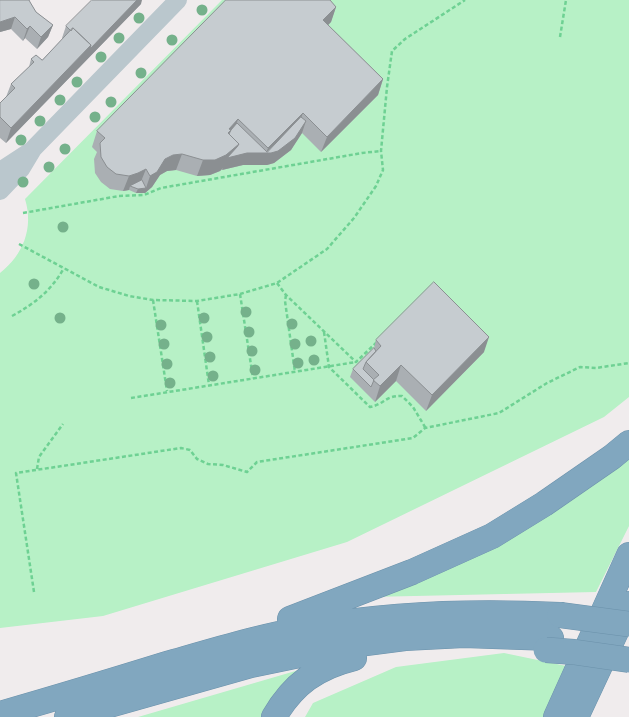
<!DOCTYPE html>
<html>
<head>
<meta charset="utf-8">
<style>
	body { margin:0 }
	canvas { display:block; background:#f0eced }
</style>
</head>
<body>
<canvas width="629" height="717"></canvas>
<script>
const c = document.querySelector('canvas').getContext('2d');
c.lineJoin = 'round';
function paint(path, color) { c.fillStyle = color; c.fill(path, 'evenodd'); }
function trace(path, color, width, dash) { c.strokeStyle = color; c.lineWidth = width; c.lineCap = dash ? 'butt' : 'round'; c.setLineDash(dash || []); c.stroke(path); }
paint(new Path2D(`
	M222,0H629V397L604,417L347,542L103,616L0,628V273C23,255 34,228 25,199Z
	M629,451V526L596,592L369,597Z
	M504,653L576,668L550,717H305L313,703L396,667Z
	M316,665L264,717H138Z`), '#b7f1c6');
const highway = new Path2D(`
	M290,619L412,572L492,536L544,504L612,457L629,443
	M0,714C56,698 112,681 167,664C216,650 265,635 314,627C396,613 478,611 560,615
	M67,717L251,665L343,646L405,638L464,635L551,638
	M274,717C293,684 317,667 354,658
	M556,717L629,555
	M576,717L629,604`);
trace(highway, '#6c92ab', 26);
trace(new Path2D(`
	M560,37L566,0
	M23,213L119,196L144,195L161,188L362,153L381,151
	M19,244L99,287L129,296L153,300L197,301L240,294L277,283L327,249L354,218L376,186L383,170L381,151L387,87L392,51L405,39L465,0
	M277,283L286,295L356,362L377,342
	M240,294L253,378
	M286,295L285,301L295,372
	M153,300L167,391
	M197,301L209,385
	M12,316C34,304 51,291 64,268
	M324,332L329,367L370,407C385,404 386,395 402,396L413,407L425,427
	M131,398L356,362
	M37,469L39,457L63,424
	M34,592L16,473L181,448L190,450L197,459L208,464L223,465L247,472L257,462L413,438L425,428L499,413L547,383L580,367L596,368L629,363`), '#6ed193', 2.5, [4, 2.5]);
trace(new Path2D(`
	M0,171L29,152
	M0,191L21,169L33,149L178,0`), '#bac7cd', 18);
trace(highway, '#81a7bf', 25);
const highwayBridge = new Path2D(`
	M560,615L629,624
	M546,650L574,652L629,660`);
trace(highwayBridge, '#6c92ab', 26, []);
trace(highwayBridge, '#81a7bf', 25);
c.fillStyle = '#75b18b';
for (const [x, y] of [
	[202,10],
	[139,18],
	[119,38],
	[172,40],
	[101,57],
	[141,73],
	[77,82],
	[60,100],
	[111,102],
	[95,117],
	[40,121],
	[21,140],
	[65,149],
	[49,167],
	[23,182],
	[63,227],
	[34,284],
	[246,312],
	[60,318],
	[204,318],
	[292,324],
	[161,325],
	[249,332],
	[207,337],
	[311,341],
	[164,344],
	[295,344],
	[252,351],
	[210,357],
	[314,360],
	[298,363],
	[167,364],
	[255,370],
	[213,376],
	[170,383]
]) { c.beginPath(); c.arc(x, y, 5.5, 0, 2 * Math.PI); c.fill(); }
paint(new Path2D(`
	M0,0L30,2L36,12L53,25L48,37L37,49L25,38L23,41L11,29L0,32Z
	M141,4L6,143L0,138V103L6,97L11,84L29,67L31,59L42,60L63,39L62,38L66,26Z
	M336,7L331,22L328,25L383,79L378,95L321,152L302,133L291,150L274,163L267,165H243L222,170L223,168L220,171L210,175L197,176L176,170L167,171L160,175L152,187L145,193H136L129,190L123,191L110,189L101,182L95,173L94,159L97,152L92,147L97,131Z
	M376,340L484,352L426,411L396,381L375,402L350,377L353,369L374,348Z`), '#aaafb3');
paint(new Path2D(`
	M137,0H142L141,4L6,143L11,128L91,45Z
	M336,7L331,22L317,36L323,20Z
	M15,17L11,29L0,32V22Z
	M53,25L48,37L37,49L41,37Z
	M30,26L25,38L23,41L27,29Z
	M383,79L378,95L321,152L327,137Z
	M303,113L297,128L306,121L302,133L291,150L274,163L267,165H243L222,170L223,168L220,171L210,175L197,176L203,160L239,144L247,153H266L268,148Z
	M238,119L233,135L227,137L229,129Z
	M182,154L176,170L167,171L160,175L152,187L145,193H136L138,189L146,188L150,176L165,159L173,155Z
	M146,169L140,184L130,186L129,190L123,191L129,176Z
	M489,337L484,352L426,411L432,395Z
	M401,365L396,381L375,402L380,386Z`), '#8b8f92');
const building = new Path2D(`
	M0,0H29L30,2L36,12L53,25L41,37L30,26L27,29L15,17L0,22Z
	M92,0H137L90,49L91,45L73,28L71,31L66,26Z
	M226,0H330L336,7L323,20L383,79L327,137L303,113L268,148L238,119L229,129L231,130L228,133L239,144L226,155L215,160H203L182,154L173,155L165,159L157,172L150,176L146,169L138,173L129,176L116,174L107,167L101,157L100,143L105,138L97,131Z
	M73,28L91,45L11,128L0,117V103L15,88L11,84L34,62L31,59L36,55L42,60Z
	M301,117L306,121L295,138L278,151L271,153H247L227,158L237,147L239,144L229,134L231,130L237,123L267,152Z
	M142,180L146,188L138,189L130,186Z
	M434,282L489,337L432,395L401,365L380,386L373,380L379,375L366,362L381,346L376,340Z
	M374,348L376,351L366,362L363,369L374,380L371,387L353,369Z`);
paint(building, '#c6ccd0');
trace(building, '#8b8f92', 1);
</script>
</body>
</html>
